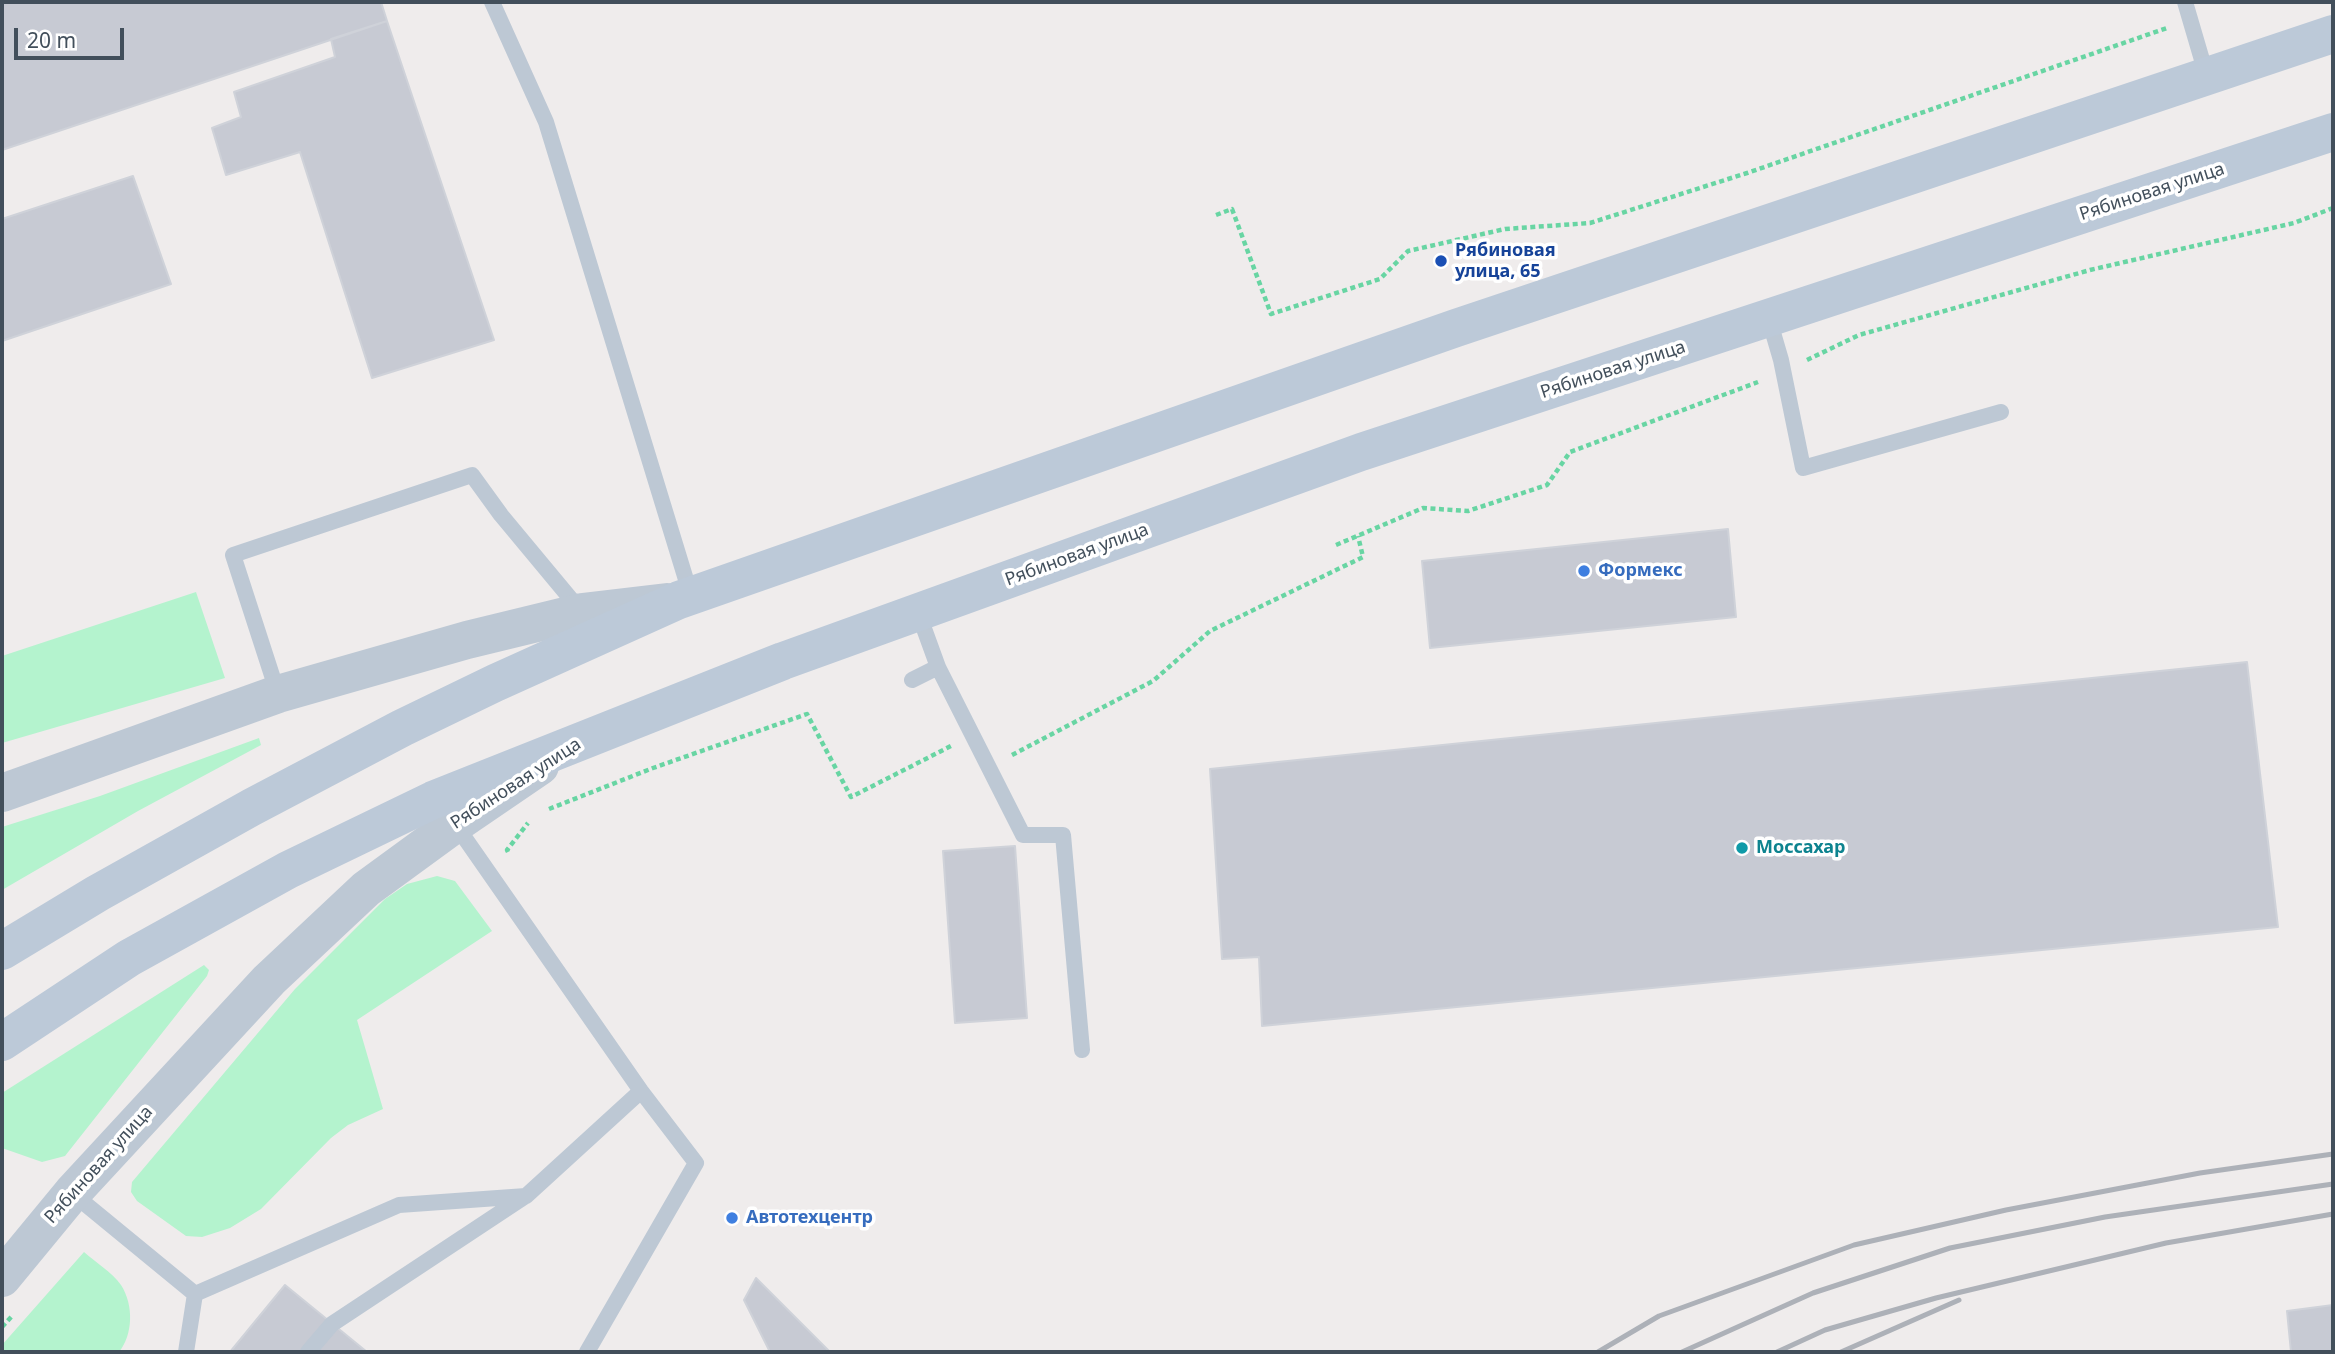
<!DOCTYPE html>
<html>
<head>
<meta charset="utf-8">
<style>
	body { margin:0 }
	#map { position:relative; width:2335px; height:1354px; overflow:hidden; background:#efecec; font-family:"Noto Sans",sans-serif }
	canvas { display:block }
	.frame { position:absolute; inset:0; border:4px solid #424f5b; pointer-events:none }
	.scale { position:absolute; left:14px; top:28px; width:110px; height:32px; box-sizing:border-box; border:4px solid #424f5b; border-top:0; padding-left:9px; font-size:21px; line-height:24px; white-space:nowrap; color:#424f5b; -webkit-text-stroke:5px #fff; paint-order:stroke }
</style>
</head>
<body>
<div id="map">
<canvas width="2335" height="1354"></canvas>
<div class="frame"></div>
<div class="scale">20 m</div>
</div>
<script>
const c = document.querySelector('canvas').getContext('2d');
c.lineJoin = 'round';
function paint(path, color) { c.fillStyle = color; c.fill(path, 'evenodd'); }
function trace(path, color, width, dash) { c.strokeStyle = color; c.lineWidth = width; c.lineCap = dash ? 'butt' : 'round'; c.setLineDash(dash || []); c.stroke(path); }
function label(font, color, halo, rows, align = 'center') {
  c.font = font + ' "Noto Sans",sans-serif'; c.lineWidth = 7; c.setLineDash([]); c.textBaseline = 'middle'; c.strokeStyle = halo; c.fillStyle = color; for (const [text, x, y, turn = 0] of rows) {
    c.save(); c.translate(x, y); c.rotate((+turn || 0) * Math.PI / 180); c.textAlign = isNaN(turn) ? turn : align; if (halo) c.strokeText(text, 0, 0); c.fillText(text, 0, 0); c.restore();
  }
}
paint(new Path2D(`
	M196,592L225,678L2,743V656Z
	M259,738L261,745L138,811L2,890V827L100,796Z
	M437,876L455,881L492,931L357,1020L383,1109L348,1125L331,1138L261,1209L230,1228L202,1237L186,1236L137,1201L131,1192L132,1182L295,989L385,899L407,884Z
	M204,965L209,970L207,976L65,1156L42,1162L2,1148V1093Z
	M84,1252C95,1262 112,1272 121,1285C134,1305 133,1335 119,1352H2V1345Z`), '#b4f3ce');
const building = new Path2D(`
	M2,2H381L387,21L2,150Z
	M387,21L494,340L372,378L300,152L226,175L212,128L241,117L234,92L335,57L331,39Z
	M133,176L171,284L2,341V219Z
	M1728,529L1736,617L1430,648L1422,561Z
	M2247,662L2278,927L1262,1026L1259,957L1222,959L1210,769Z
	M1015,846L1027,1018L955,1023L943,851Z
	M756,1278L830,1352H770L744,1300Z
	M285,1285L367,1352H230Z
	M2333,1305V1352H2291L2287,1311Z`);
paint(building, '#c7cad3');
trace(building, '#cfd2d9', 2);
trace(new Path2D(`
	M1216,215L1232,209L1271,314L1380,279L1408,251L1505,229L1590,223L1747,173L2167,28
	M1807,360L1859,335L2090,270L2294,223L2333,208
	M1336,545L1423,508L1468,511L1547,485L1570,452L1758,382
	M1012,755L1153,681L1210,631L1363,557L1358,536
	M549,809L653,768L807,714L851,797L951,746
	M508,852L507,850L528,823
	M2,1327L13,1315`), '#68d5a3', 4.5, [5, 3.5]);
trace(new Path2D(`
	M492,2L546,122L691,596
	M2185,2L2207,77
	M1769,319L1781,360L1803,468L2001,412
	M918,612L938,667L1023,835H1063L1082,1050
	M912,680L938,667
	M278,694L233,555L472,475L501,515L580,610
	M455,824L641,1091L696,1163L587,1352
	M72,1193L195,1294L399,1205L526,1196L641,1091
	M186,1352L195,1294
	M308,1352L332,1324L524,1197`), '#bdc8d4', 16);
trace(new Path2D(`
	M2,793L278,694L467,640L582,612L667,602
	M2,1278L72,1193L269,980L366,889L455,824L540,766`), '#bdc8d4', 38);
trace(new Path2D(`
	M2,951L98,893L252,807L402,728L495,683L679,600L1456,328L2333,34
	M2,1042L129,958L288,870L433,800L783,661L1361,452L2333,132`), '#bcc9d8', 38);
trace(new Path2D(`
	M1598,1352L1659,1316L1854,1245L2006,1210L2200,1173L2333,1154
	M1682,1352L1813,1293L1950,1248L2105,1217L2333,1184
	M1777,1352L1825,1330L1936,1298L2166,1243L2333,1214
	M1841,1352L1959,1300`), '#adb1b8', 5);
for (const [x, y, r, color] of [
	[1441,261,7,"#1a4fb4"],
	[1584,571,7,"#3f7fe0"],
	[1742,848,7,"#0f9aa8"],
	[732,1218,7,"#3f7fe0"]
]) { const dot = new Path2D(); dot.arc(x, y, r, 0, 2 * Math.PI); c.fillStyle = color; c.fill(dot); trace(dot, '#fff', 2.5); }
label('18px', '#424f5b', '#fff', [
	["Рябиновая улица",2152,192,-18],
	["Рябиновая улица",1613,370,-18],
	["Рябиновая улица",1077,555,-20],
	["Рябиновая улица",516,784,-33],
	["Рябиновая улица",99,1165,-48]
]);
label('bold 18px', '#164399', '#fff', [
	["Рябиновая",1455,251],
	["улица, 65",1455,272]
], 'left');
label('bold 18px', '#366cbe', '#fff', [
	["Формекс",1598,571],
	["Автотехцентр",746,1218]
], 'left');
label('bold 18px', '#0d838f', '#fff', [
	["Моссахар",1756,848]
], 'left');
</script>
</body>
</html>
